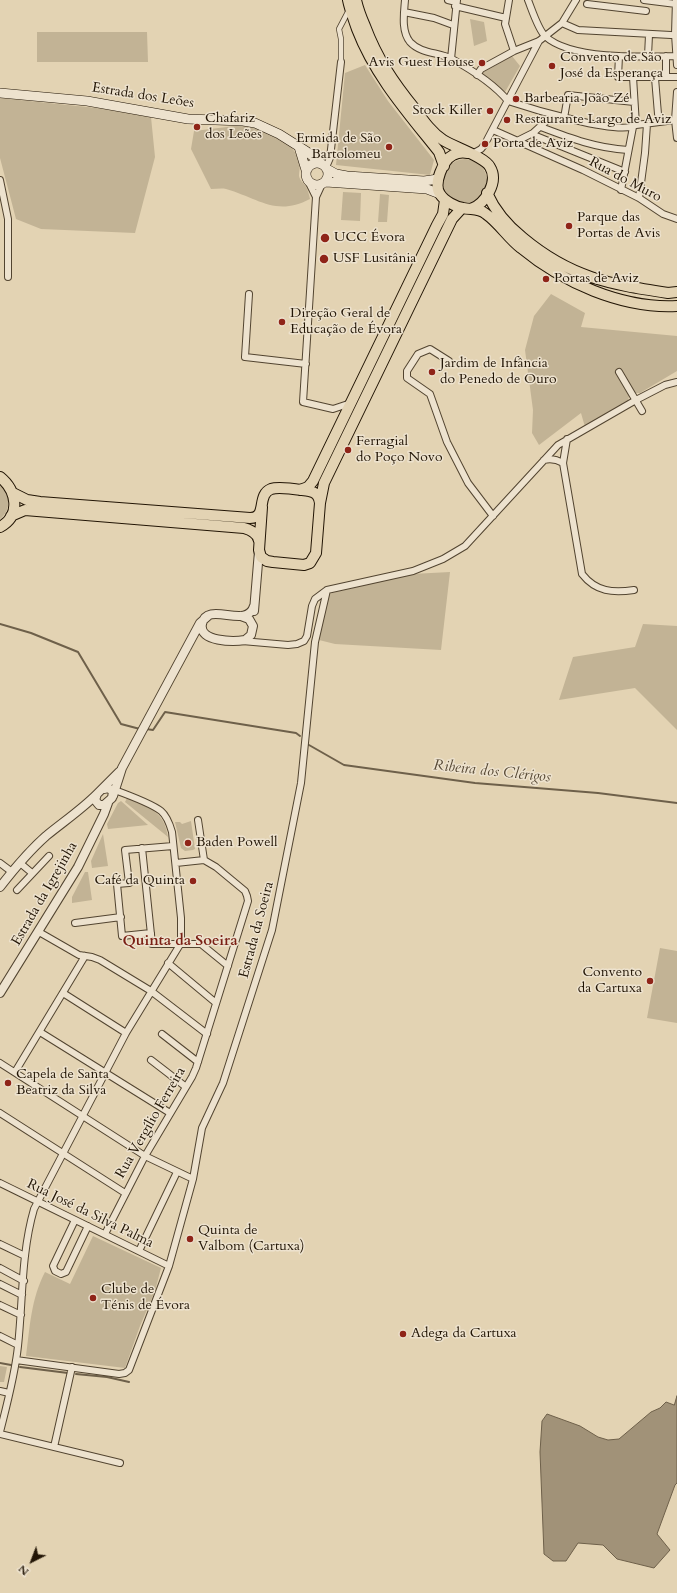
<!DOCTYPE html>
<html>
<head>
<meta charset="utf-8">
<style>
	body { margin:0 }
	#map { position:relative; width:677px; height:1593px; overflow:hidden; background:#e3d3b3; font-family:Cardo,serif }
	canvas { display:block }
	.north { position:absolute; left:12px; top:1541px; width:40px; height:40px; -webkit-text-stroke:3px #ede2ce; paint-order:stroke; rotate:222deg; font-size:11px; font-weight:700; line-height:16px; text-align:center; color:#221505 }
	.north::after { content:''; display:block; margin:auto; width:14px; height:18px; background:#221505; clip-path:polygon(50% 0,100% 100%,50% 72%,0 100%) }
</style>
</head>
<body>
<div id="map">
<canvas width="677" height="1593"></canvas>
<div class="north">N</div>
</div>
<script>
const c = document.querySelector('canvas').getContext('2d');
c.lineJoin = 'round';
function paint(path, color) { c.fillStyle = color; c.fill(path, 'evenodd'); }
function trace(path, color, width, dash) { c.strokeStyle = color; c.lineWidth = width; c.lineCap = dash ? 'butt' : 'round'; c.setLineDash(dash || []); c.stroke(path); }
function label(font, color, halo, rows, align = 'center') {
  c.font = font + ' Cardo,serif'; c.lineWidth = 3; c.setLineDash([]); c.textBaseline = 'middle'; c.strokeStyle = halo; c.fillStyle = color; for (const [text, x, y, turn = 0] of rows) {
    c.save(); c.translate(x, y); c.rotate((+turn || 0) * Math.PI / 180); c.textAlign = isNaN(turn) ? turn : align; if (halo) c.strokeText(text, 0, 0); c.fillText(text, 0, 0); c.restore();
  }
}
paint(new Path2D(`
	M470,19L484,22L487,41L474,46Z
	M37,32H147L148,62H37Z
	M512,56L520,66L505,92L483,77L482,73Z
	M365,65L388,101L434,160L430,175L336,165L345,73Z
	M0,98L97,108L151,117L155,157L135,233L41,229L16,219L0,158Z
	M243,125C265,131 294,138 300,164C300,168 299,172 299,176C300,181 304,183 306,187C308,190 309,195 310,199C276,217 258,198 226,189C222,188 216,189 211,189L191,149L194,131Z
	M443 181a22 22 0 1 1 44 0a22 22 0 1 1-44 0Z
	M343,192L361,193L360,221L341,220Z
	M380,194L389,195L387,222H378Z
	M551,294L585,313L581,327L677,336V371L640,393H635L629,396L628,401L585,427L581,413L539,445L532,433L533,410L525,350L534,316Z
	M0,484C10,494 12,510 0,519Z
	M450,572L441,650L335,644L319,640L329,595L332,593L412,574Z
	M643,624L677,626V730L635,688L559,700L573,657L635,647Z
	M127,798C149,808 164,810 168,837L125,802Z
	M121,801L148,825L108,829L107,824L118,803Z
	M191,821L195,849L193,850L185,851L181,848L175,822H180L182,824Z
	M103,834L108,866L92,868L91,861Z
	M85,872H88L92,900L72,903V897Z
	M660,948L677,951V1023L647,1018Z
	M93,1236L161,1268L155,1291L140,1326L125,1368L26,1356C30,1326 31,1299 45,1272L70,1284Z
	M0,1366L7,1367L4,1382H0Z`), '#c2b395');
const water = new Path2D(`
	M677,1396V1483L675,1485L657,1534L670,1550L654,1568L617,1559L603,1545L578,1543L566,1561H553L544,1554L540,1452L542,1421L547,1414L580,1426L598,1437L608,1440L619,1439L651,1412L660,1408L666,1402L674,1405Z`);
paint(water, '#a19278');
trace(water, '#6e604a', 1);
trace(new Path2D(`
	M0,624L31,633L78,652L121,724L140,729
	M146,729L153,730L165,712L296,733L300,736
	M309,745L344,765L475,783L598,793L677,803
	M0,1363L11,1365
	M20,1367L68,1373
	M76,1374L107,1377L129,1382`), '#6e604a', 2);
const pedestrian = new Path2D(`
	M341,62V39L339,29L349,10`);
const minor = new Path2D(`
	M405,0C404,13 401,31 410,42C421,54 439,52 452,59C472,70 494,84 508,101
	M448,0L456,2
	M509,0L505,24L514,51
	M528,0C532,10 538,29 545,36C570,60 644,57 677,56
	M644,0L676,4
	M676,0L675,34L677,65
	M587,4L646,11
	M455,6L506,18
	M404,12L434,18L453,25
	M562,23L578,30L671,35
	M619,56L618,77H677
	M648,56L649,35
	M666,56V77
	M451,59L457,0
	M477,75L481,69L514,51L539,41L562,23L576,0
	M633,77L636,125
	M655,78L658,114
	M677,92L675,120L677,138
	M508,101C529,108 619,136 636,125L675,120
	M564,118L568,95L634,102
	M541,127C570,138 596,148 628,150
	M493,130L583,170L639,198L663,214L677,219
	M533,133L536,136L625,172
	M487,140L539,41
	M519,140L533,133L553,115
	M472,154L481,149L485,144
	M326,167L330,158L341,62
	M0,180L8,219V277
	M309,183L316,197
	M322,184L316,197L303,402L333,409L351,403
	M621,190L633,127
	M639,198L645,153L647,124
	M249,294L245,357L306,364
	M449,361L430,349L418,354L407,371V378L430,394L447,442L468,483L493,516
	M619,372L642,411
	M567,439L563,463L582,574C596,592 613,593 634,590
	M544,460C551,458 556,459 563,463
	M242,641L288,645L297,644L304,641L307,636L312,606L315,599L327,590L413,571L443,559L465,546L558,445L636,400L665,385L677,382
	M198,820L204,860
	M142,848L152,944H201L228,966
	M0,863L12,872
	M20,863L32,873
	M17,890L49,856
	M75,923L121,917
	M39,932L79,955L92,957L100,960L151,991L207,1034
	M151,933L122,936L117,884L129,883L125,850L173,846
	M168,963L216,1003
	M63,993L126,1033
	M40,1032L170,1113
	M162,1034L198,1062
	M151,1060L186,1087
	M0,1063L145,1156L193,1179
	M15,1072L85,956
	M0,1113L125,1193
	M0,1183L169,1266
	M75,1220L53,1266L55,1271L61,1274L66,1272L88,1226
	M105,1234L145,1156L192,1077L196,1068L248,901L247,896L245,891L216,867L204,860L176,863
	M0,1244L25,1256
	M139,1251L177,1172
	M0,1268L24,1281
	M0,1284L22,1295
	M0,1305L21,1315
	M0,1336L18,1345
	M16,1360L119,1374L125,1373L129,1370L169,1266L193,1179L202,1128L223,1083L272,930L301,783L315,642L327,590
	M0,1391L9,1393
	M0,1432C7,1404 15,1375 18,1346C23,1300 21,1254 34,1209L126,1033L181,943V918L172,832C170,825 167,816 161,811C151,803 123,793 112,789
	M0,1434L120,1463
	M54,1447L72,1367`);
const tertiary = new Path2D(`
	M254,611L259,551
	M241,616L249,619L253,626L251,635L245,640C234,642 198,642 202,624C207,600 247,630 254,606
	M104,789L108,788L113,791L112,798L104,805H99L95,800L97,794L119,772
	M113,796L122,768L200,623L208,616
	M0,887C14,869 29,851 46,836C63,822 81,810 97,794
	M0,993L78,867L104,814L108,803`);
const secondary = new Path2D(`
	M0,93L87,101L188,119L243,121L255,123L279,134L306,151L321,163
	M299,147L306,170
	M306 174a11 11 0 1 1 22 0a11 11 0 1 1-22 0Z
	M327,169L336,174L347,176L424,181L438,179
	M326,182L427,189L440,194`);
const primary = new Path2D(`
	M348,0C350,10 354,20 357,29C375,76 408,113 439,152L444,166
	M356,0C358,9 361,17 365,26C377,58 393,82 415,109C423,120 431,132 443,140C454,147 485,157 490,167C499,182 485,204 471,209
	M468,153C463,152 458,152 453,155C443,160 433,184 440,194C444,201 456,207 463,208C472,210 479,208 486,214C499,223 508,238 521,248C562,282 622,309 677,306
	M487,193C495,211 508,226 523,238C571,278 609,284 668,293L677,292
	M0,477C16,490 22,515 0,527
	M300,490L308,487L313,481L437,225L443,214L445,200
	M13,493L27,500L40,502L250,518C268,518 256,495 271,489C280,486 300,490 309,491C316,492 319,496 320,503L316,553L310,563L304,565L273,562L267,561L261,557L259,550L262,507
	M320,503L324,483L452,219L462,208
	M11,516L25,510L244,528C251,530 258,533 259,541`);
trace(pedestrian, '#524430', 6);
trace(minor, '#524430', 8);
trace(tertiary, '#524430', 10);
trace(secondary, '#221505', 10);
trace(primary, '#221505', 12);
trace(pedestrian, '#ede2ce', 4.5);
trace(minor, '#ede2ce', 6);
trace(tertiary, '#ede2ce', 8);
trace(secondary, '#ede2ce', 9);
trace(primary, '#e3d3b3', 10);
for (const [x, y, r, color] of [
	[482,63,4,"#8f2418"],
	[552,66,4,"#8f2418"],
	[516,99,4,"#8f2418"],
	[490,111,4,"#8f2418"],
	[507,120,4,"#8f2418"],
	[197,127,4,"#8f2418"],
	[485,144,4,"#8f2418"],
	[389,147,4,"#8f2418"],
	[569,226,4,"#8f2418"],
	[325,238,5,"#8f2418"],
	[324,259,5,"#8f2418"],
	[546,279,4,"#8f2418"],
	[282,322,4,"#8f2418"],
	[432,372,4,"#8f2418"],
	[348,450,4,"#8f2418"],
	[188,843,4,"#8f2418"],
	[193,881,4,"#8f2418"],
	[650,981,4,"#8f2418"],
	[8,1083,4,"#8f2418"],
	[190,1239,4,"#8f2418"],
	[93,1298,4,"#8f2418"],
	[403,1334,4,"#8f2418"]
]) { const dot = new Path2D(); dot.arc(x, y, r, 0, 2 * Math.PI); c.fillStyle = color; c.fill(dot); trace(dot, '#ede2ce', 1.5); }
label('14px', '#221505', '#ede2ce', [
	["Convento de São",560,58],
	["José da Esperança",560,74],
	["Avis Guest House",474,63,"right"],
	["Barbearia João Zé",524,99],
	["Stock Killer",482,111,"right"],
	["Chafariz",205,119],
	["dos Leões",205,135],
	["Restaurante Largo de Aviz",515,120],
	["Ermida de São",381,139,"right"],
	["Bartolomeu",381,155,"right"],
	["Porta de Aviz",493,144],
	["Parque das",577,218],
	["Portas de Avis",577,234],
	["UCC Évora",334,238],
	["USF Lusitânia",333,259],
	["Portas de Aviz",554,279],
	["Direção Geral de",290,314],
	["Educação de Évora",290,330],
	["Jardim de Infância",440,364],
	["do Penedo de Ouro",440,380],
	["Ferragial",356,442],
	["do Poço Novo",356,458],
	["Baden Powell",196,843],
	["Café da Quinta",185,881,"right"],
	["Convento",642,973,"right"],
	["da Cartuxa",642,989,"right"],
	["Capela de Santa",16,1075],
	["Beatriz da Silva",16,1091],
	["Quinta de",198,1231],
	["Valbom (Cartuxa)",198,1247],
	["Clube de",101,1290],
	["Ténis de Évora",101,1306],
	["Adega da Cartuxa",411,1334]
], 'left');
label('14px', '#221505', '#ede2ce', [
	["Estrada dos Leões",143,96,9],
	["Rua do Muro",625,180,28],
	["Estrada da Igrejinha",45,894,-60],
	["Estrada da Soeira",257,930,-75],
	["Rua Vergílio Ferreira",151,1123,-60],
	["Rua José da Silva Palma",90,1214,26]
]);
label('italic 15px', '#554733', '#ede2ce', [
	["Ribeira dos Clérigos",492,772,6]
]);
label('bold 15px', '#7a1f14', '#ede2ce', [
	["Quinta da Soeira",180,942]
]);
</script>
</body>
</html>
